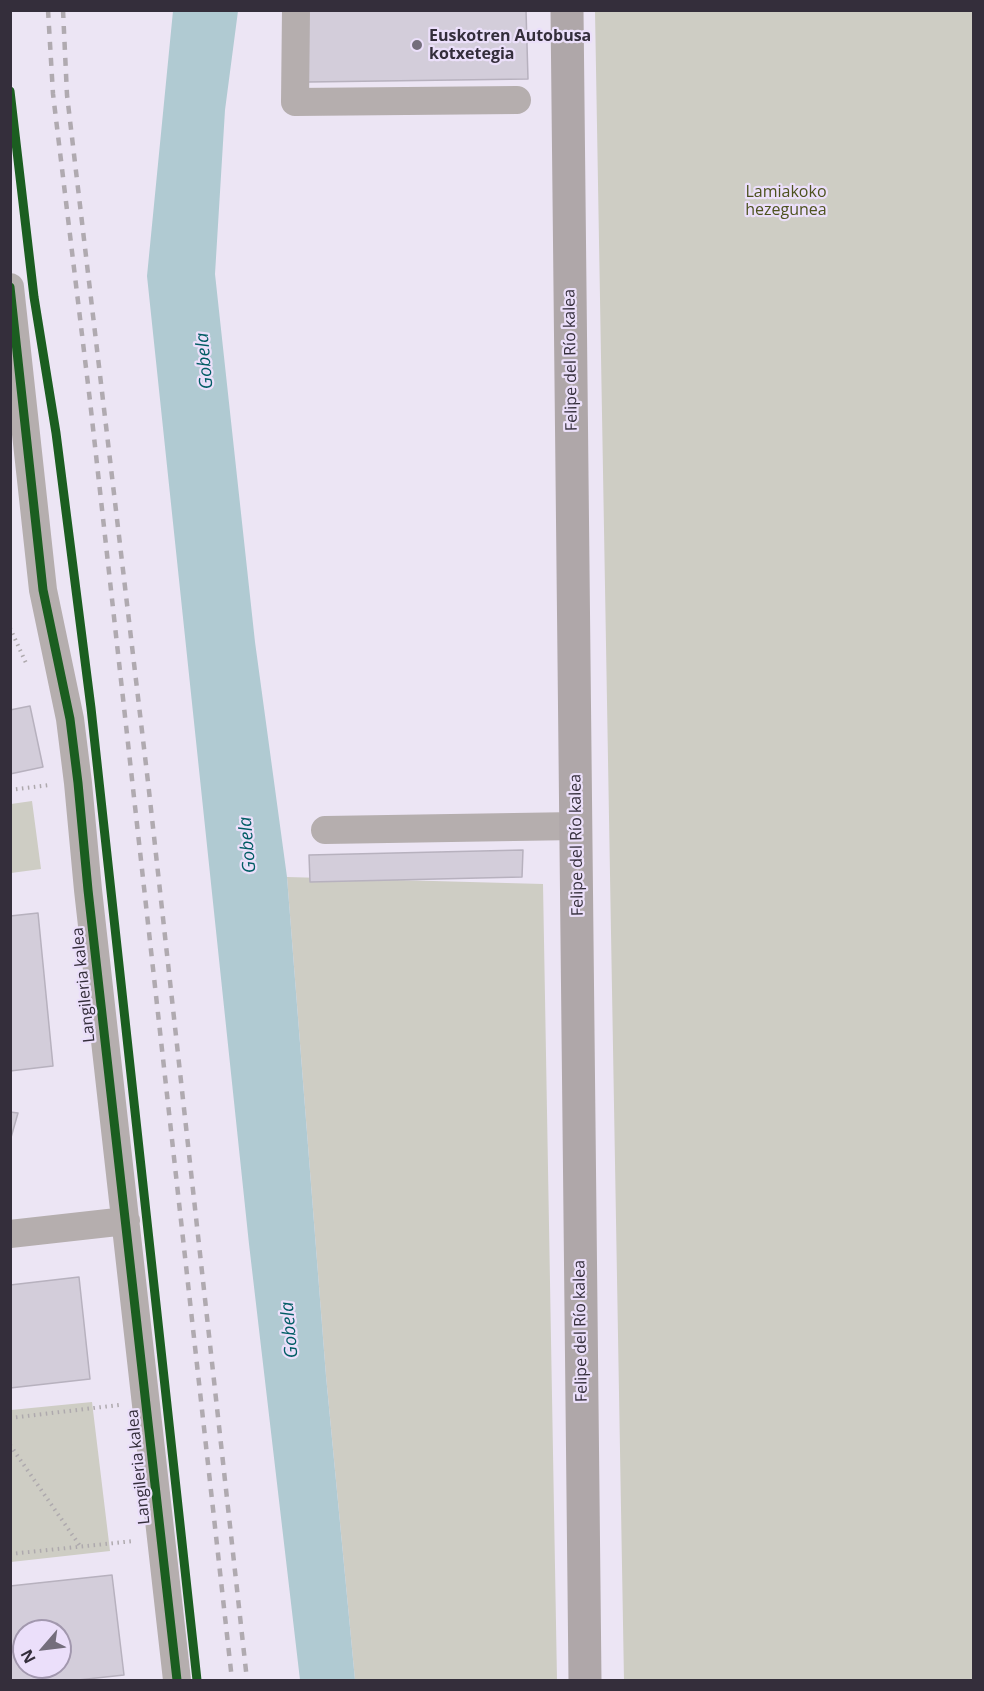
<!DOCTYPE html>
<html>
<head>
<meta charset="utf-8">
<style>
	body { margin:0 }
	#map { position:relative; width:984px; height:1691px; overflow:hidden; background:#ece5f4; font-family:"Open Sans",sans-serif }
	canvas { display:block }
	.frame { position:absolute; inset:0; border:12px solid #342e3b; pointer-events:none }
	.north { position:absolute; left:12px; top:1619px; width:60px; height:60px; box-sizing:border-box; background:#ebdffa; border:2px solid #a298ae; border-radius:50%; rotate:242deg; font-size:16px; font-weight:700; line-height:24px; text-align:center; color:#342e3b }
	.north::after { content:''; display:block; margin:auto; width:21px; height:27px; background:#746e7c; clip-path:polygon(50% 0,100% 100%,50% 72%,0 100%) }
</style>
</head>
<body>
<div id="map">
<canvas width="984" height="1691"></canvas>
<div class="frame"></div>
<div class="north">N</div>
</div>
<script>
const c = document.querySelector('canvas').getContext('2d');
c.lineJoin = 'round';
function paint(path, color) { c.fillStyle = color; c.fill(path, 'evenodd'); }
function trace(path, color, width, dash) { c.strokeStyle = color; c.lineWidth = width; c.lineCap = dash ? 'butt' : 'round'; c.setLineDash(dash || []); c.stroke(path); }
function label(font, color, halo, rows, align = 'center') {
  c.font = font + ' "Open Sans",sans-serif'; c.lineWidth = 4.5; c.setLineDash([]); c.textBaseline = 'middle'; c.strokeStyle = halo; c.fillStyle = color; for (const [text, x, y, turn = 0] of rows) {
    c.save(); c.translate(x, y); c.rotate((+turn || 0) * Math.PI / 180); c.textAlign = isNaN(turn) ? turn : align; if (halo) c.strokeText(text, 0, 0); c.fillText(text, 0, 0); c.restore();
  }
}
paint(new Path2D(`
	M595,11H973V1680H624Z
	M32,801L41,869L11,873V804Z
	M287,877L543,884L557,1680H355L326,1376Z
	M92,1402L110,1551L11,1562V1410Z`), '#cecdc4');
paint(new Path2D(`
	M173,11H238L225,110L215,274L255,642L287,877L326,1376L355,1680H300L249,1244L147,276Z`), '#b0cad2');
const building = new Path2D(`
	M306,10H526L528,79L308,82Z
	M30,706L43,767L10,774V710Z
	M523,850L522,877L310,882L309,855Z
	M38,913L53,1066L10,1071V916Z
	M10,1112L18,1113L10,1141Z
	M79,1277L90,1379L10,1388V1285Z
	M112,1575L124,1675L78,1680H10V1586ZM24,1631H60V1667H24Z`);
paint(building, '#d3cdda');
trace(building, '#b7b1be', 1.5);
trace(new Path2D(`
	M10,628L26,663
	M10,790L50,785
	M10,1418L119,1405
	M10,1445L80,1546
	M10,1554L134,1541`), '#aea9ad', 4, [1.5, 4.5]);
trace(new Path2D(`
	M296,10L295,102L517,100
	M10,287L43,590L70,719L78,783L88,890L177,1680
	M325,830L577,826
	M10,1234L126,1221`), '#b5aeae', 28);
trace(new Path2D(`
	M567,10L585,1680`), '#afa7a9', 33);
trace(new Path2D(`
	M48,10L53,94L90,401L232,1680
	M63,10L67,95L148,782L247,1680`), '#b0aab0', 4.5, [8, 8]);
trace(new Path2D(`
	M10,91L34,297L56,433L91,708L197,1680
	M10,287L43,590L70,719L78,783L88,890L177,1680`), '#1b5e20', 9);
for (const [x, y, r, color] of [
	[417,45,6,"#746e7c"]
]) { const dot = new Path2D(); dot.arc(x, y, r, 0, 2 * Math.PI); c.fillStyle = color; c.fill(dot); trace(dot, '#ebdffa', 2); }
label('bold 16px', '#342e3b', '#ebdffa', [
	["Euskotren Autobusa",429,36],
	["kotxetegia",429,54]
], 'left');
label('16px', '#4d521e', '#ebdffa', [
	["Lamiakoko",786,192],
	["hezegunea",786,210]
]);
label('16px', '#342e3b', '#ebdffa', [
	["Felipe del Río kalea",571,360,-91],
	["Felipe del Río kalea",577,845,-91],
	["Langileria kalea",84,985,-96],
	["Felipe del Río kalea",581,1331,-91],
	["Langileria kalea",139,1467,-96]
]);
label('italic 18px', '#005c64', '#ebdffa', [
	["Gobela",205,361,-95],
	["Gobela",248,845,-95],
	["Gobela",290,1330,-95]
]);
</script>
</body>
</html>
